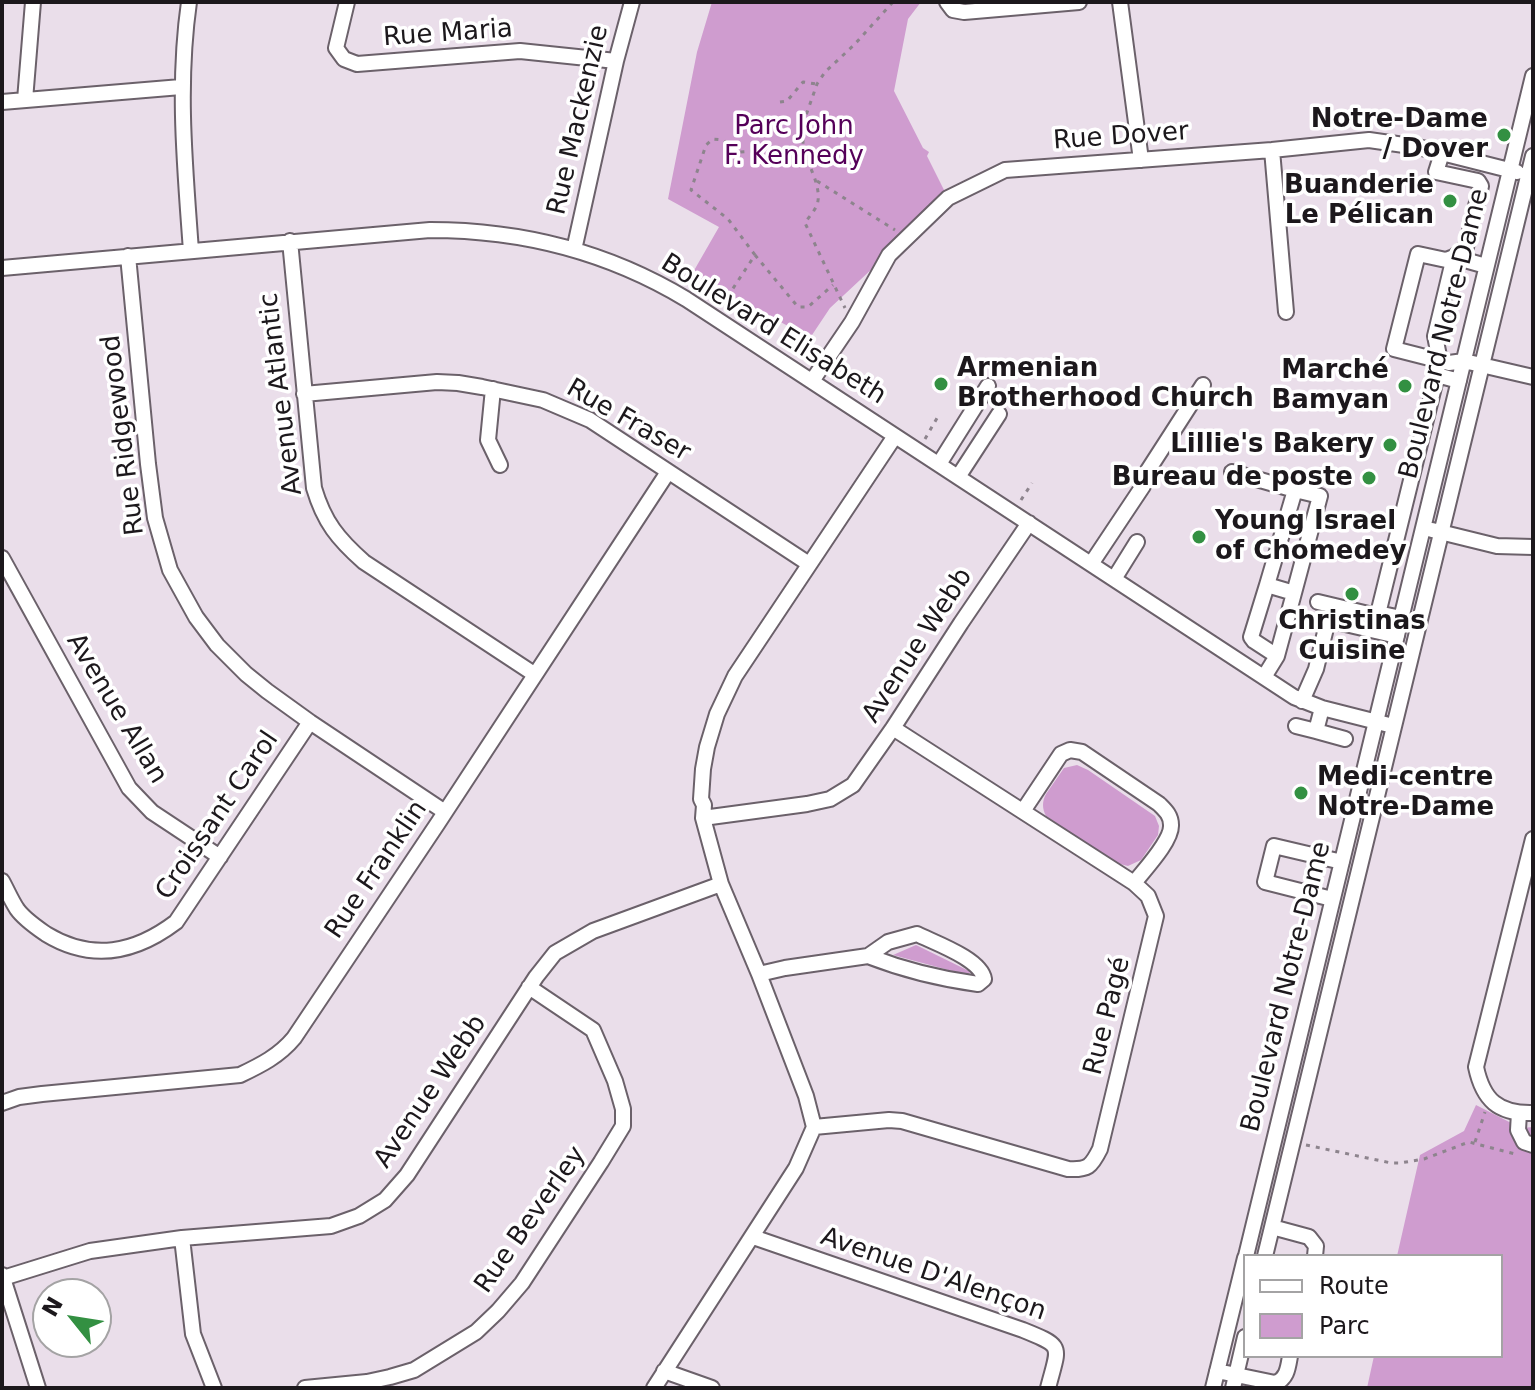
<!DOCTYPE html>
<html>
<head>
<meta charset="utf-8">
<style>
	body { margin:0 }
	#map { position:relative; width:1535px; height:1390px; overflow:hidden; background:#eadeea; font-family:"DejaVu Sans",sans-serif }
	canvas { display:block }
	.frame { position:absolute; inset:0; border:4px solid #1c181c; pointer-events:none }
	.legend { position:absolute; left:1243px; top:1254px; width:260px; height:104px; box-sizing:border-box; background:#fff; border:2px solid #a4a3a4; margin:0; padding:10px 14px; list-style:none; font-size:24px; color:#1c181c }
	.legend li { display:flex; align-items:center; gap:16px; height:40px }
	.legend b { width:40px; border:2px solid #a4a3a4 }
	.north { position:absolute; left:32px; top:1278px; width:80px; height:80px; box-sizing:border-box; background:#fff; border:2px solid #a4a3a4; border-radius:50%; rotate:300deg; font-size:22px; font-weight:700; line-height:32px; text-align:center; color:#1c181c }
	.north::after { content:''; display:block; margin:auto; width:28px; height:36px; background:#339042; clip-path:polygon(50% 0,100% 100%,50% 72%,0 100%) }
</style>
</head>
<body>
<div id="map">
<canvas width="1535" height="1390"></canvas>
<div class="frame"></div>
<ul class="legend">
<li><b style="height:10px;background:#fff"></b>Route</li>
<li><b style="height:22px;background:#cf9ccf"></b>Parc</li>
</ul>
<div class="north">N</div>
</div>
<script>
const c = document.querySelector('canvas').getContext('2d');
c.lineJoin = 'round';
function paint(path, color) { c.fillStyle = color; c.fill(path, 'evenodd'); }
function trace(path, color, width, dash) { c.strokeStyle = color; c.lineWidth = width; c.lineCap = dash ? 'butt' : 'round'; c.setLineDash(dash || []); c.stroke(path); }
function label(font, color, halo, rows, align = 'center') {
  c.font = font + ' "DejaVu Sans",sans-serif'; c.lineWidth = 7; c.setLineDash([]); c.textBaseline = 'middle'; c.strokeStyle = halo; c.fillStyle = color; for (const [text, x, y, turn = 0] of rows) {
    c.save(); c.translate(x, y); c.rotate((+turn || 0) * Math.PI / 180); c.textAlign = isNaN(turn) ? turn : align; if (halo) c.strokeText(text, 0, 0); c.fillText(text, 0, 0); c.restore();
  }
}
paint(new Path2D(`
	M712,2H921L908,19L894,91L923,148L929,152L927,156L948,198L830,308L810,338L692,274L719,227L668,199L697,52Z
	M1077,765L1088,770L1155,816L1159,826L1158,835L1141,860L1128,866L1116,863L1046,816C1042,809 1042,801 1046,794L1064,768Z
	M916,945L969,971L970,973L967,975L893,955Z
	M1476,1105L1521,1128L1533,1127V1388H1367L1374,1356H1501V1256H1397L1420,1155L1464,1131Z`), '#cf9ccf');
const minor = new Path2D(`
	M189,2C177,86 185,167 191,251
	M347,2L336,48L344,59L357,64L520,51L616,61
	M947,2L953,10L964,12L1079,2
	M1120,2L1141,160
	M25,100L33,2
	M2,102L181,87
	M1272,150L1286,312
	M290,241L314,488C324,522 338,539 364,562L534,674
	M574,250L616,61L632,2
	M128,256L148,464L155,518L170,570L196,617L217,645L246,674L267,691L310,722L445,812
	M1486,266L1454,257L1446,260L1418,254L1394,349L1449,363L1464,361L1533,377
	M2,268L430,230C520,230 608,252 686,299L1294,697L1322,708L1393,726
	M1438,367L1440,361L1435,336L1454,257L1466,247L1481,186L1478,181L1436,172L1442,153
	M812,381L852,322L889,255L948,198L1005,170L1272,150L1369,140L1418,147L1517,172
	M493,389L488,440L500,465
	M304,394L437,382L458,383L482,387L543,400L590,420L809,564
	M939,464L988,386
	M1232,472L1295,490L1267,585
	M958,477L999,414
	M1432,530L1497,546L1533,547
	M2,558L129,788L152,812L220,857
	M1091,564L1143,486L1145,475L1203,385
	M1114,579L1137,542
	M1294,593L1320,496L1295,490
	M1318,602L1377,616L1387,615L1401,618
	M1374,630L1437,375L1459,381
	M1264,677L1277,656L1294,593L1267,585L1251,637L1254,641L1277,656
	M1302,701L1316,669L1328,620L1397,636
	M1322,708L1316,731L1345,739
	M1296,726L1316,731
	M1023,811L1061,754L1070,750L1082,752L1159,804C1165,810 1171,815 1171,825C1172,841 1144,870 1134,883
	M703,818L807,804L830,799L853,785L893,728L961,623L1029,523
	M1533,839L1476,1067C1483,1100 1498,1114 1533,1113
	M2,881C7,890 11,900 17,909C24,919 36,927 46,934C92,962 135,953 176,922L310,722
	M1332,899L1265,882L1274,846L1342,862
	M759,974L785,968L868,956L888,942L917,934C935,943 981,959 984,979L978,984C941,979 904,970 868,956
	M2,1103L19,1097L42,1094L240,1075C261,1065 279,1056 294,1038L438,823L668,472
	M1519,1113L1518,1130L1524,1142L1533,1145
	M814,1127L889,1120L902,1121L1068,1169C1088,1170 1091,1167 1100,1149L1156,916L1148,896L1134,883L893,728
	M1272,1227L1309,1237L1316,1246L1315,1256
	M753,1237L1023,1330C1065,1347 1059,1345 1048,1388
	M182,1238L193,1334L214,1388
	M1246,1256L1533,76
	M1265,1256L1533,156
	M2,1275L38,1388
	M3,1278L90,1251L182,1238L331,1226L359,1216L385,1200L407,1175L536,977L555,953L593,931L721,884
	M664,1371L712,1388
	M1217,1371L1275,1383C1287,1379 1288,1368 1290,1356
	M305,1388L367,1382L390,1377L414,1370L476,1332L498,1311L522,1283L601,1162L623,1126V1109L615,1081L593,1030L529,987
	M654,1388L796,1168L814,1127L806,1096L759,974L721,884L703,818L704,805L701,799L703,769L707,747L717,714L735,676L895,436
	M1213,1388L1245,1258
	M1233,1388L1245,1337`);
trace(minor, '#6b616a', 18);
trace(new Path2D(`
	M780,102L787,101L803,82L817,84
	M803,151C809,165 824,192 816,207C813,213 808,218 805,223L845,308
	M817,181L895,230
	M755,255L798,307H808L833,285
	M722,305L755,255L728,219L691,190L706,145L713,139L723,140L739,152L770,150L803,151V124L817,84L825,72L854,45L893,2
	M925,439L937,418
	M1021,500L1032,483
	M1475,1142L1485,1112
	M1306,1145L1391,1163H1400L1424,1159L1469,1142L1519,1155`), '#8d848d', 3, [4, 6]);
trace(minor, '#fff', 14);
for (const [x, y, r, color] of [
	[1504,135,8,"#339042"],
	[1450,201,8,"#339042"],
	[941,384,8,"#339042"],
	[1405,386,8,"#339042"],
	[1390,445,8,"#339042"],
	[1369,478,8,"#339042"],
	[1199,537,8,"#339042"],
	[1352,594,8,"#339042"],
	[1301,793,8,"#339042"]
]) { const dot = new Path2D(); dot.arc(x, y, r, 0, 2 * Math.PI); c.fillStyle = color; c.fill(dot); trace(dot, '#fff', 3); }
label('26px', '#1c181c', '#fff', [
	["Rue Maria",448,34,-4],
	["Rue Mackenzie",579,120,-77],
	["Rue Dover",1121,137,-4],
	["Boulevard Elisabeth",773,330,32],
	["Boulevard Notre-Dame",1445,334,-76],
	["Avenue Atlantic",282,394,-97],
	["Rue Fraser",628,421,30],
	["Rue Ridgewood",124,435,-97],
	["Avenue Webb",918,646,-57],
	["Avenue Allan",116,709,59],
	["Croissant Carol",218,816,-56],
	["Rue Franklin",377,870,-56],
	["Boulevard Notre-Dame",1287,987,-76],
	["Rue Pagé",1108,1016,-76],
	["Avenue Webb",431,1092,-56],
	["Rue Beverley",531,1220,-55],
	["Avenue D'Alençon",933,1275,19]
]);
label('bold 26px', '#1c181c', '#fff', [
	["Notre-Dame",1488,120],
	["/ Dover",1488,150],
	["Buanderie",1434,186],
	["Le Pélican",1434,216],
	["Armenian",957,369,"left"],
	["Brotherhood Church",957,399,"left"],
	["Marché",1389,371],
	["Bamyan",1389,401],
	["Lillie's Bakery",1374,445],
	["Bureau de poste",1353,478],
	["Young Israel",1215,522,"left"],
	["of Chomedey",1215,552,"left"],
	["Christinas",1352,622,"center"],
	["Cuisine",1352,652,"center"],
	["Medi-centre",1317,778,"left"],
	["Notre-Dame",1317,808,"left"]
], 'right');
label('26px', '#550059', '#fff', [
	["Parc John",794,127],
	["F. Kennedy",794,157]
]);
</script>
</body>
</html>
